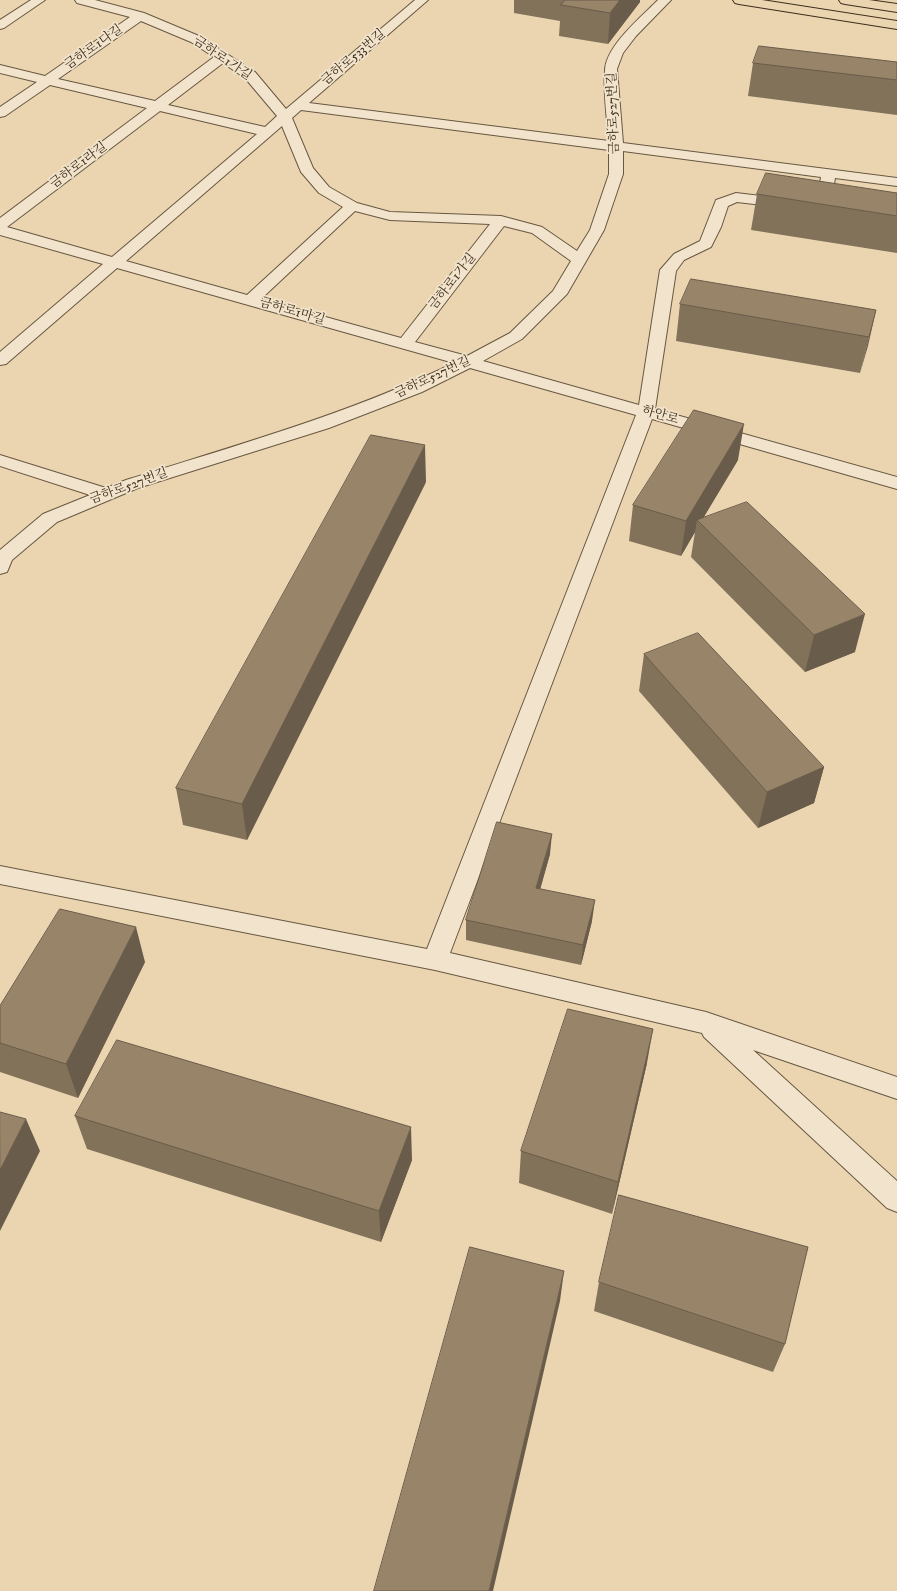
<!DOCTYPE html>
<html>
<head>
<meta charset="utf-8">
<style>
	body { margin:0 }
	canvas { display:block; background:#ebd5b1 }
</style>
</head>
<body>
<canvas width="897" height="1591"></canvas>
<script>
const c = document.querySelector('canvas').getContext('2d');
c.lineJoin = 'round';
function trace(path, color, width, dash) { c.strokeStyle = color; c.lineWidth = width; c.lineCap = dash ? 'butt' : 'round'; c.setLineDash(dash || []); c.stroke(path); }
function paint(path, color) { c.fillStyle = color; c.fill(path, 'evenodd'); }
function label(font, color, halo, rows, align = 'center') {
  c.font = font + ' "IM FELL DW Pica","Noto Serif KR",serif'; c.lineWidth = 3.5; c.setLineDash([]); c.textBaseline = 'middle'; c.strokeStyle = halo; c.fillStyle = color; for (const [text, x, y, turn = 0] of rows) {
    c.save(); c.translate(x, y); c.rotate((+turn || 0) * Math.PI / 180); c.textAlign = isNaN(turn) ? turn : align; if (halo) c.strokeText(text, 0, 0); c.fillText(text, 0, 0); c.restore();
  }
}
const minor = new Path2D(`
	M31,0H45L4,28L0,29V20Z
	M75,0H95L144,13L199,36L255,72L286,109L415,0H428L309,103L609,141C607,120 603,91 605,70C606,46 641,17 658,0H671L636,36L623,53L617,69L623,143L897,178V186L835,178L832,197L830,200L805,210L737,202L728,206L721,227L711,247L684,260L676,271L655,409L897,477V489L652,419L450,953L706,1012L897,1077V1099L753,1050L897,1181V1212L887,1208L704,1037L702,1033L435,970L0,884V866L427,949L636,415L470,368L422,392L329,428L138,488L57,522L12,560L7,572L0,574V550L43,514L90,495L0,466V455L106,488L126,480C237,445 349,414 454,363L117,268L6,364L0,365V352L103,264L0,235V218L147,108L50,85L5,116L0,117V107L37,82L0,73V65L45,76L130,17L77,3ZM141,21L191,42L214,57L155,101L58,79ZM223,63L245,78L277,116L265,127L168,105ZM301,110L609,150V174L590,230L577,251L542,227L501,216L390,212L357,203L329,187L313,168L292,118ZM160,111L257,134L112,257L7,227ZM282,126L301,172L319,193L343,207L247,295L126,261ZM623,151L821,177L818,195L803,201L736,193L716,200L700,241L674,254L660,270L639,405L483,361L522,339L567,294L604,230L623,174ZM355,211L390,220L490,224L401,338L261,299ZM504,226L532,233L571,261L553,291L510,333L467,356L415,342Z`);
const major = new Path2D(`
	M733,0H762L897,21V29L739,4L735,3Z
	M839,0H869L897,4V12L845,4L841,3Z`);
trace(minor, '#685741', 2);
trace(major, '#3d2d1c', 2);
paint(minor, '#f2e4cc');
paint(major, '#ebd5b1');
paint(new Path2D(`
	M514,0H640V2L608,44L559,36L560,21L514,13Z
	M897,62V115L748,96L753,63Z
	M897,193V253L751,230L757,194Z
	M680,304L876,310L860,373L676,341Z
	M738,460L704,517L855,652L805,672L691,557L695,532L681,556L629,541L633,505Z
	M426,482L247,840L183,825L176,788Z
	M644,654L824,767L814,803L758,828L639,691Z
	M550,854L540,889L592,921L581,965L466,940V920Z
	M145,962L78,1098L0,1072V1006Z
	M647,1063L612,1214L519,1183L521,1151Z
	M75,1116L412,1160L381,1242L87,1149Z
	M599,1282L785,1344L773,1372L594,1311Z`), '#82725a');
paint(new Path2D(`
	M620,0H640V2L608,44L610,13Z
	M876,310L868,346L860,373L869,337Z
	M744,424L738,460L700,523L697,520L695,532L681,556L686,521Z
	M425,445L426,482L247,840L242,804Z
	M865,614L855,652L805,672L814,635Z
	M824,767L814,803L758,828L767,792Z
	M552,834L550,854L535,908L536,888Z
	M595,900L592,921L581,965L583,945Z
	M136,927L145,962L78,1098L66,1064Z
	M653,1029L647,1063L612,1214L618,1182Z
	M26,1119L40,1151L0,1231V1170Z
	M411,1127L412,1160L381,1242L379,1211Z
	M564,1271L560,1301L493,1591H489Z`), '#6a5c4a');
const building = new Path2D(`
	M565,0H620L610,13L561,5Z
	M759,46L897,62V80L753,63Z
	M766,173L897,193V216L757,194Z
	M691,279L876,310L869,337L680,304Z
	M694,410L744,424L686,521L633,505Z
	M371,435L425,445L242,804L176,788Z
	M747,502L865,614L814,635L697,520Z
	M698,633L824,767L767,792L644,654Z
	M497,822L552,834L536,888L595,900L583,945L466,920Z
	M60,909L136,927L66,1064L0,1043V1006Z
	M568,1009L653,1029L618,1182L521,1151Z
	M117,1040L411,1127L379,1211L75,1116Z
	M0,1112L26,1119L0,1170Z
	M619,1195L808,1247L785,1344L599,1282Z
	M470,1247L564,1271L489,1591H374Z`);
paint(building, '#978469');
trace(building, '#6a5c4a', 1);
label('13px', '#3d2d1c', '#f2e4cc', [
	["금하로1다길",94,48,-35],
	["금하로533번길",354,58,-40],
	["금하로1가길",222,59,34],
	["금하로527번길",614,113,-92],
	["금하로1라길",79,166,-37],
	["금하로1가길",453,282,-52],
	["금하로1마길",292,312,16],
	["금하로527번길",433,378,-25],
	["하안로",660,416,16],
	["금하로527번길",129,487,-20]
]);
</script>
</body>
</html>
